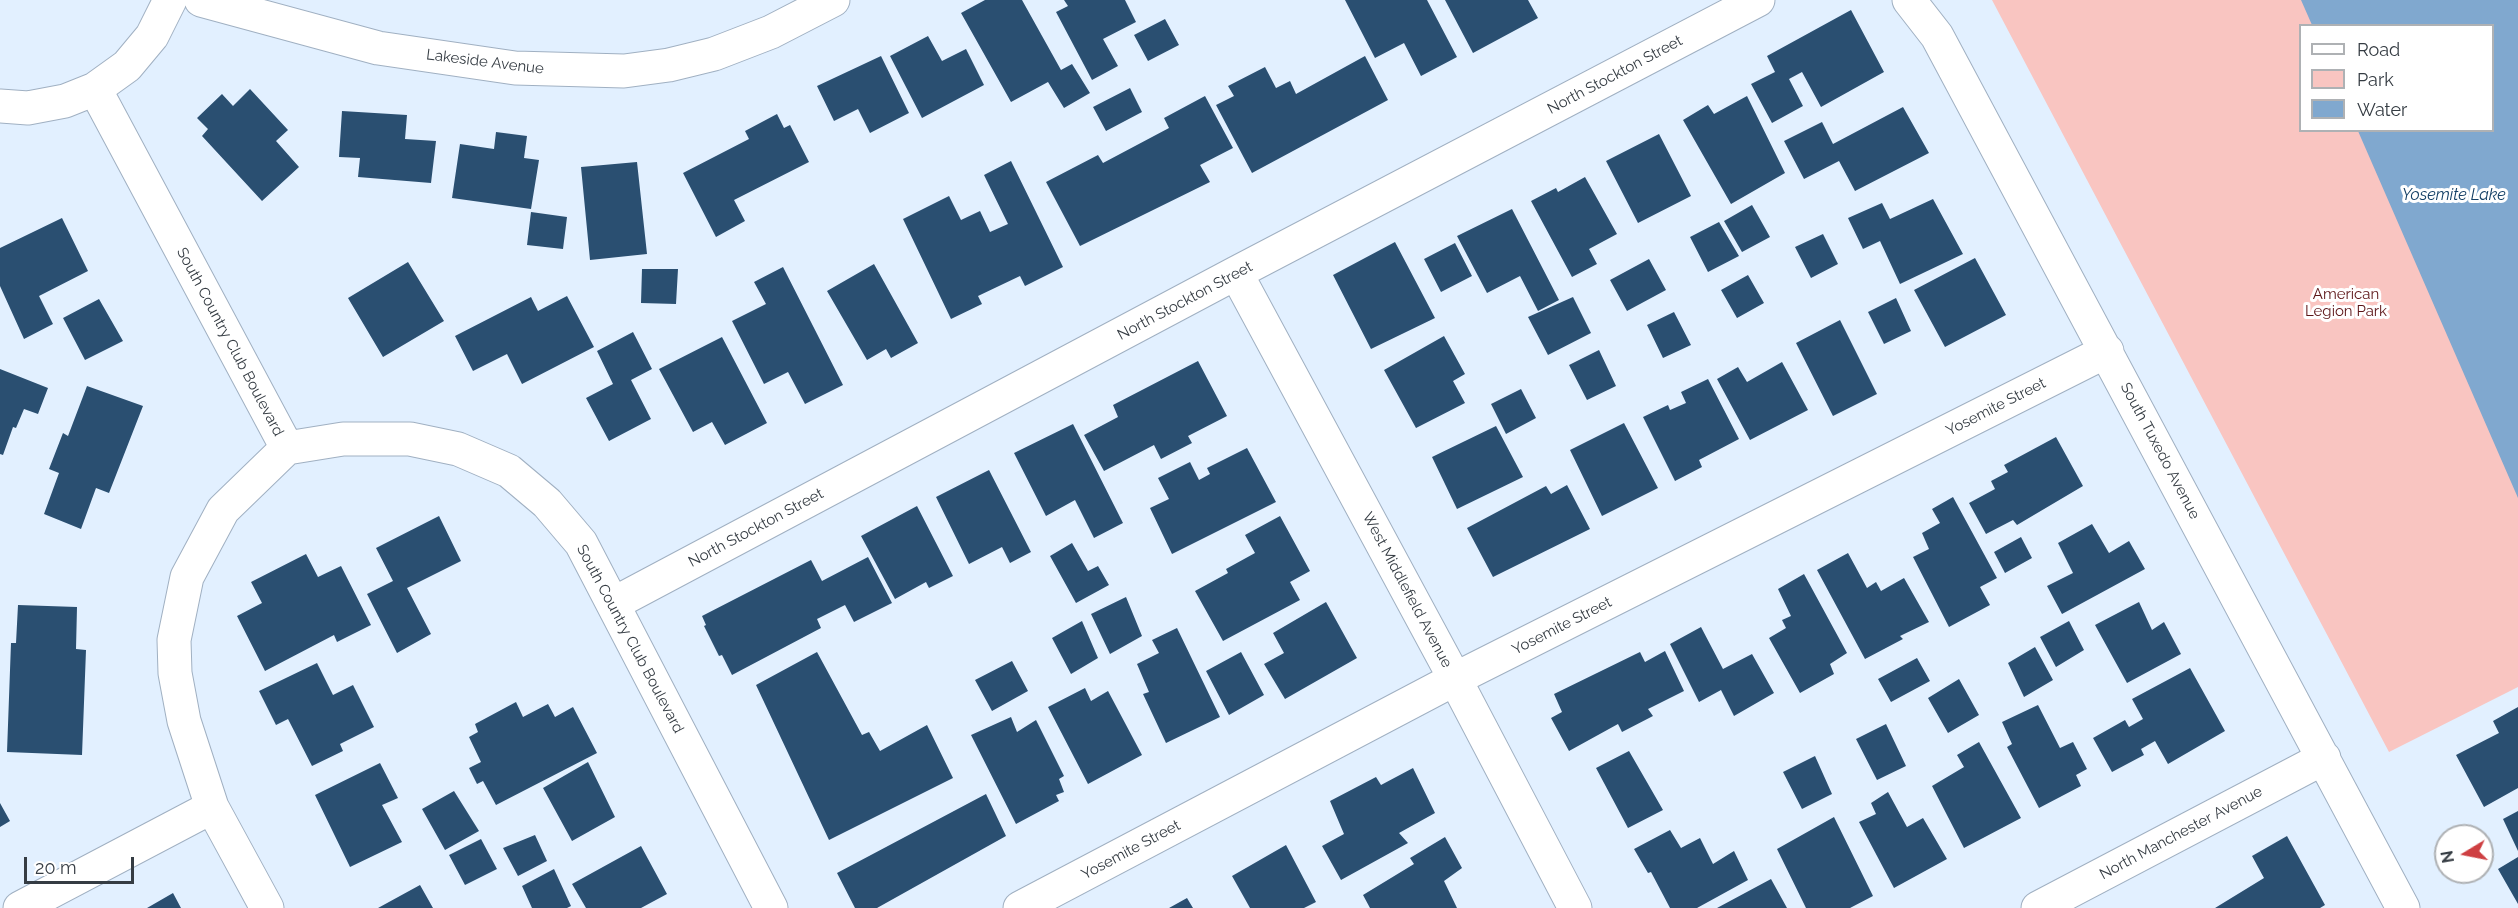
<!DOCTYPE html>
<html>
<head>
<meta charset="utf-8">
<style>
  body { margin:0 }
  #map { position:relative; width:2518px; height:908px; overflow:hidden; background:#e2f0ff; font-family:Raleway,sans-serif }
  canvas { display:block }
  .legend { position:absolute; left:2299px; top:24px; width:195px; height:108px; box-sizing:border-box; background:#fff; border:2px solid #aeb1b4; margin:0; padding:8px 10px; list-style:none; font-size:18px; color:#353c43 }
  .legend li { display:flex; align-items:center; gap:12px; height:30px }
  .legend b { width:30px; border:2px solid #aeb1b4 }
  .north { position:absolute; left:2434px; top:824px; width:60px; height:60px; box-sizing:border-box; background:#fff; border:2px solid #aeb1b4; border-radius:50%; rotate:260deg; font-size:16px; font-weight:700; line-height:24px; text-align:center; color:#353c43 }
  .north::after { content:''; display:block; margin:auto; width:21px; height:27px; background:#ce3f42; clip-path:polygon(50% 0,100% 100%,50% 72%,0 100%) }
  .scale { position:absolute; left:24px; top:857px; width:110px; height:27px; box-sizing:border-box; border:3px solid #353c43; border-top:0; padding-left:8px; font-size:18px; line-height:21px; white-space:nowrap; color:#353c43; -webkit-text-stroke:4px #fff; paint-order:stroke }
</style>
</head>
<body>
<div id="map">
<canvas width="2518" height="908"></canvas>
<ul class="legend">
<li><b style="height:8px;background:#fff"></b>Road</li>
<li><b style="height:16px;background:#f9c5c1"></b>Park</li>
<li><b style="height:16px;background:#80a8cf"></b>Water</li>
</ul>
<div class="north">N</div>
<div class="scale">20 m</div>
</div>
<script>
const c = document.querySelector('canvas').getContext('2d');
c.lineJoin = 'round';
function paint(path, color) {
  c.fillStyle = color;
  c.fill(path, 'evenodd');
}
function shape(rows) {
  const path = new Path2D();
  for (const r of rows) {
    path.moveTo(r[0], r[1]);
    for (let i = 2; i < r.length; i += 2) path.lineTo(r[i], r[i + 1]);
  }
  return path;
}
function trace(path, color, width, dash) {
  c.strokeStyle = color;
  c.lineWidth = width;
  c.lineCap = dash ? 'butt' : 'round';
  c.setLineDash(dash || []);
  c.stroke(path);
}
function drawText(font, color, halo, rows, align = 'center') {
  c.font = font + ' Raleway,sans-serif';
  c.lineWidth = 6;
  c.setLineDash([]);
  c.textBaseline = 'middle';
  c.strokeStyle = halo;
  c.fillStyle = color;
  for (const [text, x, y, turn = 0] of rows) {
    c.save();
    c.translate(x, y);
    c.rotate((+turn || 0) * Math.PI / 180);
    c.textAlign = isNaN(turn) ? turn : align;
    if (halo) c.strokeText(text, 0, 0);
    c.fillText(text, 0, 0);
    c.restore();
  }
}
paint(shape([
  [1992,0,2518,0,2518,687,2389,752],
  [2300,26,2492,26,2492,130,2300,130]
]), '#f9c5c1');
paint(shape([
  [2301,0,2518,0,2518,498,2358,131,2492,130,2492,26,2312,25]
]), '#80a8cf');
paint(shape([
  [985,0,1022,0,1061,70,1072,64,1090,93,1064,108,1048,82,1011,102,961,13],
  [1064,0,1125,0,1136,22,1103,39,1118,66,1092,80,1056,12,1068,6],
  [1345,0,1427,0,1457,57,1421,76,1404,43,1375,58],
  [1445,0,1528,0,1538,18,1473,53],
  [1851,10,1884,72,1821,107,1802,72,1789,79,1803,106,1772,123,1751,84,1775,72,1767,56],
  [1165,19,1179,45,1148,61,1134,35],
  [928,36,942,61,966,49,984,85,922,118,890,56],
  [881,56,909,113,870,133,858,109,834,121,817,86],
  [1365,56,1388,100,1252,173,1216,105,1234,96,1228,86,1265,67,1276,88,1290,81,1296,94],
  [1130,88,1142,112,1106,131,1093,107],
  [250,89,288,130,276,141,299,167,262,201,202,136,208,129,197,118,222,94,233,106],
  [1205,96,1233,148,1200,165,1210,182,1080,246,1046,182,1098,155,1103,163,1169,128,1164,118],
  [1747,96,1785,173,1731,204,1683,120,1708,105,1714,114],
  [1903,107,1929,153,1855,191,1839,161,1804,179,1784,141,1822,122,1833,144],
  [342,111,407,115,405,139,436,141,431,183,358,177,360,158,339,157],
  [777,114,784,128,790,125,809,162,734,200,745,221,716,237,683,173,749,139,745,131],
  [496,132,527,136,524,158,539,160,531,209,452,198,460,144,494,149],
  [1659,134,1691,196,1638,223,1606,161],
  [1011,161,1063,267,1025,286,1020,276,978,296,982,304,951,319,903,219,949,196,961,220,980,211,990,232,1008,224,984,175],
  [637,162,647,254,590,260,581,167],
  [1585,177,1617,234,1589,249,1597,264,1572,277,1531,201,1556,188,1558,192],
  [1933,199,1963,254,1900,284,1880,241,1863,249,1848,218,1882,203,1890,219],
  [1752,205,1770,237,1742,252,1724,221],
  [1512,209,1559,300,1538,311,1520,276,1487,293,1457,236],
  [531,212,567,217,563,249,527,245],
  [62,218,88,271,39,296,53,324,24,339,0,286,0,248],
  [1719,222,1739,256,1708,272,1690,237],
  [1823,234,1838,264,1811,278,1795,247],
  [1395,242,1435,318,1371,349,1333,275],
  [1455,243,1472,276,1441,292,1424,259],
  [1975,258,2006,315,1945,347,1914,290],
  [1649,259,1666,290,1627,311,1610,280],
  [408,262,444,321,383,357,348,298],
  [874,264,918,343,891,358,886,349,867,360,827,291],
  [783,267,843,385,805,404,788,372,764,384,732,321,766,304,754,282],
  [642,269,678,269,676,304,641,303],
  [1748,275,1764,303,1737,318,1721,290],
  [567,296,594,347,522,384,507,354,473,371,455,336,531,297,538,311],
  [1573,297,1591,333,1548,355,1528,317],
  [1896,298,1911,331,1884,344,1868,312],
  [99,299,123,341,85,360,63,318],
  [1674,312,1691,345,1663,358,1647,325],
  [1840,320,1877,394,1833,416,1796,343],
  [633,332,652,369,631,380,651,419,609,441,586,398,613,384,597,351],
  [1444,336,1465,374,1453,381,1465,403,1416,428,1384,370],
  [722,337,767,423,725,445,712,422,693,432,659,369],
  [1599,350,1616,386,1587,400,1569,365],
  [1198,361,1227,416,1188,436,1192,443,1161,459,1154,445,1104,471,1084,435,1118,417,1113,405],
  [1782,362,1808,410,1750,440,1717,379,1738,367,1747,382],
  [0,369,48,388,38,414,24,409,16,428,13,427,3,455,0,454],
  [1708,379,1739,439,1699,460,1702,467,1675,481,1643,417,1668,405,1670,410,1686,403,1681,392],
  [87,386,143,406,109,493,96,488,81,529,44,514,59,473,49,469,63,433,68,436],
  [1521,389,1536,418,1506,434,1491,404],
  [1624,423,1658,488,1602,516,1570,450],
  [1073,424,1123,523,1094,538,1075,500,1046,516,1014,453],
  [1496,426,1523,477,1457,509,1432,457],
  [2056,437,2083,486,2017,525,2013,520,1986,534,1969,503,1995,489,1991,481,2008,472,2004,465],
  [1247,448,1276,502,1172,554,1150,508,1169,499,1158,478,1190,462,1199,480,1210,474,1207,468],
  [989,470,1031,552,1010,563,1002,547,969,564,936,497],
  [1567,485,1590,529,1493,577,1467,528,1546,486,1551,494],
  [1953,497,1997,578,1980,587,1990,605,1949,627,1913,557,1929,549,1922,533,1940,523,1932,509],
  [917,506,953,576,929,588,926,582,895,599,861,536],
  [439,516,461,561,407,588,431,634,397,653,367,594,393,581,376,548],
  [1280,516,1310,571,1290,582,1300,600,1223,641,1195,591,1228,573,1226,569,1255,553,1245,535],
  [2092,524,2109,553,2129,541,2145,569,2062,614,2047,586,2073,573,2058,543],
  [2021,537,2032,558,2005,573,1994,552],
  [1072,543,1088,571,1098,566,1109,585,1076,603,1050,556],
  [1848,553,1867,588,1876,582,1881,591,1904,578,1929,622,1900,636,1903,639,1865,659,1817,570],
  [306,554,318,577,341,566,371,625,337,642,334,635,265,671,237,616,262,603,251,582],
  [868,557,892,603,854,622,845,605,817,619,821,628,732,675,722,655,719,656,704,626,706,625,702,616,811,560,822,581],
  [1804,574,1847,653,1830,664,1834,674,1800,693,1769,638,1786,628,1782,620,1791,616,1778,589],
  [1126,597,1142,636,1110,654,1091,614],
  [1326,602,1357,658,1285,699,1264,664,1284,653,1273,633],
  [2139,602,2152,630,2164,622,2181,654,2127,683,2095,625],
  [18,605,77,607,76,649,86,650,82,755,7,752,11,643,16,643],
  [1082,621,1098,658,1071,674,1052,638],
  [2069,621,2084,650,2056,667,2040,637],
  [1701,627,1723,669,1752,654,1774,693,1734,716,1721,690,1699,702,1670,644],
  [1177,628,1220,717,1166,743,1143,694,1149,692,1137,664,1159,653,1152,640],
  [2035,647,2053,680,2024,697,2008,663],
  [1665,651,1684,691,1648,709,1653,716,1622,732,1618,724,1569,751,1551,718,1562,712,1554,694,1640,652,1645,662],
  [817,652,862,735,869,732,880,751,927,725,953,778,829,840,756,685],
  [1241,652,1264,695,1229,715,1206,671],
  [1917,658,1930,681,1891,702,1878,679],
  [1012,661,1028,691,992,711,975,680],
  [317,663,333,695,353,685,374,727,340,744,343,751,312,766,288,719,276,725,259,691],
  [2190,668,2225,731,2168,764,2155,741,2141,749,2144,755,2112,772,2093,738,2125,720,2129,727,2143,719,2132,699],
  [1959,679,1979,715,1948,733,1928,698],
  [1085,688,1091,701,1108,691,1142,755,1088,784,1048,707],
  [516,702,523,717,548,704,555,717,573,707,597,753,496,805,483,781,477,784,469,768,481,762,469,737,478,732,475,724],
  [2038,705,2060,748,2073,742,2087,769,2076,775,2081,786,2039,808,2007,747,2012,744,2002,722],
  [2518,707,2518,788,2484,807,2456,755,2499,733,2493,721],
  [1011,717,1017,732,1036,720,1064,776,1059,779,1064,792,1056,795,1059,801,1016,824,971,735],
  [1886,724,1906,766,1877,780,1856,739],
  [1979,742,2021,818,1964,848,1932,786,1964,767,1957,755],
  [1629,751,1663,810,1628,828,1596,768],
  [1815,756,1832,794,1802,809,1783,772],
  [588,762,615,817,572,841,543,788],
  [380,763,398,798,382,805,402,842,350,867,315,795],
  [1413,768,1435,813,1399,833,1408,843,1341,880,1322,846,1344,834,1330,801,1376,777,1381,785],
  [454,791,479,831,445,850,422,809],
  [1888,792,1907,827,1923,818,1947,859,1894,888,1859,822,1876,814,1871,803],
  [986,794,1006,836,877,908,855,908,837,873],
  [0,803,10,821,0,827],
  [2518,811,2518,851,2503,819],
  [1834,817,1873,896,1850,908,1806,908,1777,849],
  [1670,830,1681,848,1700,838,1713,864,1734,851,1748,880,1697,908,1670,908,1651,872,1648,873,1634,849],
  [535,835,547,861,518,876,503,848],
  [2287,836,2325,905,2320,908,2215,908,2264,878,2252,856],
  [1445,837,1462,868,1444,881,1457,908,1370,908,1363,895,1414,864,1410,858],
  [481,839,497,869,465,885,449,855],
  [1286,845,1316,902,1304,908,1250,908,1232,876],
  [641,846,667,894,641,908,586,908,572,884],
  [2518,857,2518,904,2498,869],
  [554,869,571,906,567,908,532,908,522,886],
  [1771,879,1787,908,1717,908],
  [420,885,433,908,378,908],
  [173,893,181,908,147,908],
  [1187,898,1193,908,1169,908]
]), '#2a4f71');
const minor = shape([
  [201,0,378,48,515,68,624,71,669,65,714,54,771,32,833,0],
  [1909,0,1937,36,2403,908],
  [95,89,287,448,343,439,410,439,458,449,509,471,547,503,581,543,771,908],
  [0,106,28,108,65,101,95,89,127,66,152,36,170,0],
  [1236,273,1455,679,1575,908],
  [613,604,1236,273,1758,0],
  [20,908,212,807],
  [267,908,212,807,184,721,175,673,174,640,187,577,223,510,287,448],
  [1020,908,1455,679,2107,351],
  [2038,908,2324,758]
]);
trace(minor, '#a0b0c2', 35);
trace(minor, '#fff', 33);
drawText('15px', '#353c43', '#fff', [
  ["Lakeside Avenue",485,62,7],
  ["North Stockton Street",1615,75,-28],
  ["North Stockton Street",1185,301,-28],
  ["South Country Club Boulevard",230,342,62],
  ["Yosemite Street",1996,407,-27],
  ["South Tuxedo Avenue",2160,451,62],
  ["North Stockton Street",756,528,-28],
  ["West Middlefield Avenue",1407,590,62],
  ["Yosemite Street",1562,626,-27],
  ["South Country Club Boulevard",630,639,62],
  ["North Manchester Avenue",2181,833,-28],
  ["Yosemite Street",1131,850,-28]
]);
drawText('15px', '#5c1517', '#fff', [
  ["American",2346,294],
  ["Legion Park",2346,311]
]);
drawText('italic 16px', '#133f65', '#fff', [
  ["Yosemite Lake",2454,195]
]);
</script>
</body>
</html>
